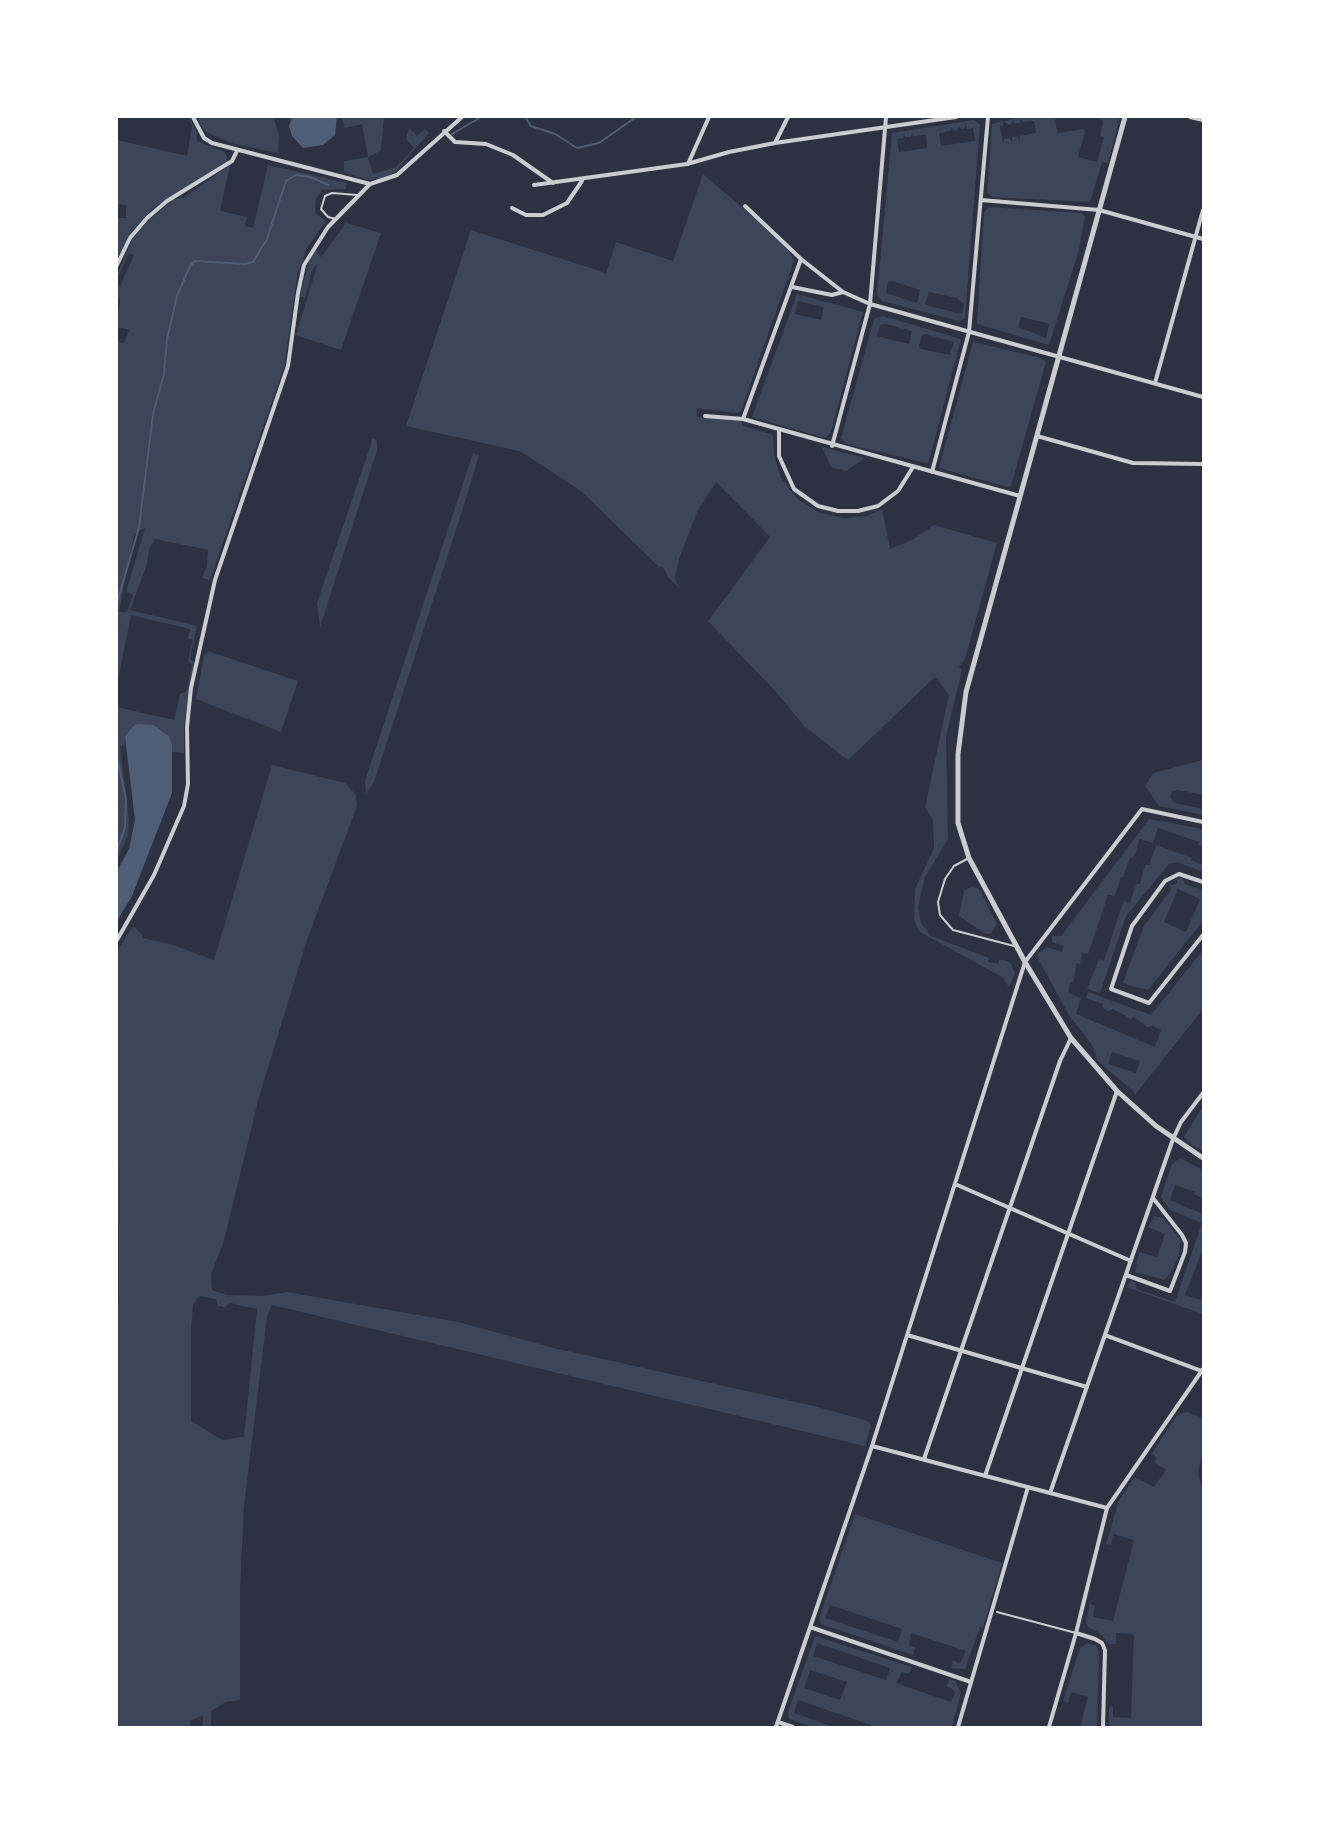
<!DOCTYPE html>
<html>
<head>
<meta charset="utf-8">
<style>
  body { margin:0 }
  #map { position:relative; width:1320px; height:1844px; overflow:hidden; background:#2d3142; font-family:"Source Sans 3",sans-serif }
  canvas { display:block }
  .frame { position:absolute; inset:0; border:118px solid #fff; pointer-events:none }
</style>
</head>
<body>
<div id="map">
<canvas width="1320" height="1844"></canvas>
<div class="frame"></div>
</div>
<script>
const c = document.querySelector('canvas').getContext('2d');
c.lineJoin = 'round';
function paint(path, color) {
  c.fillStyle = color;
  c.fill(path, 'evenodd');
}
function shape(rows) {
  const path = new Path2D();
  for (const r of rows) {
    path.moveTo(r[0], r[1]);
    for (let i = 2; i < r.length; i += 2) path.lineTo(r[i], r[i + 1]);
  }
  return path;
}
function trace(path, color, width, dash) {
  c.strokeStyle = color;
  c.lineWidth = width;
  c.lineCap = dash ? 'butt' : 'round';
  c.setLineDash(dash || []);
  c.stroke(path);
}
paint(shape([
  [189,117,196,130,197,141,225,152,228,161,152,209,131,232,117,259,118,218,126,218,126,205,117,204,117,140,187,156,192,126],
  [198,117,273,117,279,134,278,153,234,144,208,133,202,128],
  [341,117,384,117,381,150,368,158,373,174,396,167,414,148,406,139,409,128,417,136,425,129,429,133,395,172,386,177,368,180,344,172,344,161,368,157,362,124,345,128],
  [1021,117,1055,117,1057,133,1083,129,1085,132,1078,157,1097,162,1104,137,1100,136,1103,122,1099,117,1120,117,1108,163,1102,162,1090,202,993,197,987,193,992,124],
  [1021,118,1022,122,1034,121,1036,133,1020,136,1019,142,1018,136,1012,137,1012,143,1010,138,1004,139,1003,144,1000,126,1003,125,1003,121,1008,125,1011,124,1013,119,1014,123,1020,123],
  [974,120,980,125,965,318,959,321,882,301,877,295,892,133],
  [965,124,967,129,973,128,975,141,941,146,939,133,950,131,951,127,955,131,958,130,959,126,961,129,965,128],
  [912,133,913,136,926,135,927,148,899,152,897,139,903,138,904,134,905,137,911,137],
  [892,281,920,290,917,303,886,293,888,282],
  [929,292,957,298,964,304,962,314,929,306,925,304],
  [230,165,220,211,247,217,245,226,253,228,268,165,347,183,346,189,322,190,316,199,315,213,326,221,307,248,298,272,284,367,210,580,202,578,207,566,208,550,155,539,149,549,147,564,130,610,197,626,190,659,194,662,184,726,184,753,172,752,169,736,154,725,125,737,125,745,120,746,129,820,128,835,117,860,117,707,174,720,180,694,187,691,192,666,188,660,193,640,188,639,190,629,131,615,117,684,117,342,124,343,129,330,117,327,120,298,117,297,117,285,120,286,134,255,129,253,117,279,117,275,133,238,150,219,174,199,183,198],
  [145,528,126,592,133,595,127,612,119,612,134,534],
  [703,174,785,244,794,261,741,411,737,413,697,408,697,417,741,420,743,426,773,435,774,455,781,478,799,500,820,513,844,518,867,516,882,509,890,549,912,540,934,525,997,543,965,659,959,667,962,670,946,736,948,839,925,877,918,907,921,923,931,936,989,958,988,962,998,964,999,960,1005,960,1011,963,1015,973,1009,987,1002,977,920,932,914,920,915,889,934,848,933,820,925,807,949,695,935,677,848,760,804,726,776,692,708,621,770,537,716,482,697,512,679,559,675,577,678,587,669,578,663,567,658,566,581,491,528,456,519,451,406,426,471,230,606,273,616,242,673,261],
  [988,207,1082,213,1085,216,1079,250,1049,345,977,324,984,213],
  [1021,317,1047,323,1049,325,1046,338,1018,327],
  [346,223,381,233,341,350,296,335,318,263,312,270,305,298,300,296,310,259,316,249,321,257],
  [797,294,863,312,831,432,825,438,752,417],
  [798,301,824,307,821,320,795,314],
  [883,316,961,339,929,461,926,463,846,444,841,438,874,319],
  [885,324,912,331,909,344,877,336,880,325],
  [926,334,954,342,950,355,921,349,919,346,922,335],
  [973,342,1041,358,1046,362,1011,486,1007,487,939,468],
  [373,438,377,441,377,450,320,627,317,603],
  [822,447,865,458,846,471,831,467],
  [473,453,479,455,465,502,374,782,366,794,365,781],
  [208,651,298,681,281,732,196,699,204,655],
  [1203,760,1203,795,1178,790,1172,791,1170,797,1175,803,1203,809,1203,815,1159,806,1145,786,1153,773],
  [272,765,345,783,356,795,357,806,307,940,259,1097,223,1244,211,1274,212,1290,227,1295,262,1296,287,1292,458,1322,554,1348,814,1406,868,1421,871,1426,865,1446,272,1305,267,1317,244,1506,240,1588,240,1700,226,1702,211,1711,211,1726,203,1727,203,1715,190,1721,190,1727,117,1727,117,1307,119,1305,117,956,120,946,133,926,142,934,142,938,170,944,214,960],
  [199,1296,216,1299,218,1306,225,1307,230,1303,257,1309,244,1437,222,1440,191,1421,191,1329,193,1305],
  [1149,819,1203,829,1203,846,1198,845,1199,842,1158,828,1153,843,1139,839,1136,852,1133,858,1130,858,1123,877,1121,877,1117,890,1114,896,1108,895,1088,954,1082,953,1080,964,1076,963,1074,981,1070,983,1068,993,1081,998,1076,1014,1155,1047,1161,1030,1152,1026,1147,1027,1134,1017,1131,1019,1113,1009,1108,1011,1102,1007,1103,1004,1086,998,1088,992,1151,1015,1203,950,1203,1009,1135,1095,1134,1092,1098,1061,1092,1045,1069,1015,1036,955,1047,947,1062,952,1064,946,1052,942,1052,936,1061,936],
  [1112,1052,1140,1061,1136,1073,1108,1064],
  [1156,845,1192,858,1191,860,1203,865,1203,872,1177,862,1169,864,1126,916,1100,993,1087,989,1099,959,1104,961,1121,908,1124,901,1130,903,1134,890,1137,884,1140,884,1143,871,1146,865,1149,865],
  [1182,878,1185,884,1203,890,1203,921,1148,990,1128,985,1123,982,1144,926,1171,890,1169,883,1173,885,1178,882,1176,879],
  [1178,889,1200,899,1186,932,1164,922],
  [972,886,980,890,997,924,991,934,986,934,959,916,964,891],
  [1203,1106,1203,1151,1192,1145,1184,1137],
  [1180,1158,1203,1170,1203,1199,1194,1194,1195,1192,1175,1185,1170,1200,1203,1214,1203,1249,1185,1295,1201,1300,1203,1294,1203,1314,1126,1287,1131,1281,1135,1283,1136,1289,1175,1302,1202,1223,1170,1210,1161,1197,1172,1164],
  [1154,1216,1163,1218,1181,1240,1179,1256,1170,1274,1164,1280,1135,1272,1139,1252,1157,1257,1165,1234,1148,1227],
  [1187,1412,1203,1418,1203,1448,1198,1474,1203,1492,1203,1727,1109,1727,1109,1706,1113,1707,1113,1717,1131,1718,1134,1634,1116,1633,1116,1644,1109,1644,1100,1633,1088,1627,1086,1621,1090,1604,1095,1606,1093,1617,1113,1621,1134,1540,1113,1534,1111,1545,1106,1544,1119,1500,1135,1477,1154,1487,1166,1470,1154,1462,1157,1458,1152,1453,1177,1415],
  [855,1514,1002,1563,983,1628,980,1627,965,1669,951,1668,953,1661,960,1663,966,1651,911,1633,909,1645,915,1648,913,1655,821,1624,819,1619],
  [830,1605,902,1629,898,1642,825,1618],
  [815,1636,912,1667,909,1674,902,1672,896,1683,951,1702,955,1693,953,1689,947,1687,949,1679,955,1681,961,1693,952,1727,871,1727,871,1725,798,1700,794,1713,834,1727,812,1727,789,1719,788,1712],
  [817,1643,890,1668,886,1680,813,1656],
  [810,1670,847,1682,840,1700,804,1688],
  [1088,1643,1097,1646,1099,1652,1097,1727,1080,1727,1088,1697,1071,1692,1068,1703,1063,1701,1080,1648]
]), '#3c4559');
paint(shape([
  [292,117,337,117,335,135,323,145,303,148,292,136,289,126],
  [138,724,154,725,169,736,172,744,172,793,132,896,117,921,117,871,129,849,135,820,125,737,132,727]
]), '#4f5d75');
trace(shape([
  [525,117,531,126,555,134,577,148,599,143,636,117],
  [452,134,481,117],
  [117,603,139,527,153,414,164,374,167,339,177,296,190,266,195,261,245,264,253,262,267,239,286,181,296,175,310,177,328,185],
  [117,757,126,799,125,827,117,850]
]), '#4f5d75', 2);
trace(shape([
  [117,1298,117,1305]
]), '#fff', 1.5);
trace(shape([
  [336,219,328,217,321,209,325,196,332,193,357,195],
  [969,858,954,866,945,879,938,902,940,915,953,930,1014,946],
  [997,1612,1076,1633]
]), '#caccd0', 2);
trace(shape([
  [193,117,204,138,212,143,370,184,397,175,462,117],
  [1190,117,1203,120],
  [444,131,455,142,486,144,513,155,553,183],
  [775,143,788,117],
  [688,164,709,117],
  [534,185,687,164,729,152,775,143,956,117],
  [981,200,1099,210,1203,239],
  [745,206,801,259,843,292,870,304,1203,397],
  [512,208,526,215,543,215,567,203,582,181],
  [117,265,130,238,147,218,167,201,232,161,237,151],
  [792,287,832,295,843,292],
  [1155,383,1203,210],
  [705,416,743,419,1020,496],
  [743,419,801,259],
  [779,431,779,456,794,489,818,506,838,511,858,511,878,506,898,491,913,467],
  [1037,436,1133,463,1203,464],
  [832,446,870,304,886,117],
  [932,472,969,332,988,117],
  [1203,882,1179,874,1165,881,1132,926,1111,989,1149,1003,1203,935],
  [117,940,154,875,184,806,188,784,187,727,191,688,215,580,288,366,298,293,304,265,328,227,370,184],
  [955,1184,1131,1261],
  [1126,1275,1170,1291,1185,1252,1186,1243,1182,1235,1153,1198],
  [907,1335,1087,1387],
  [1105,1335,1202,1371],
  [872,1446,1107,1508],
  [924,1459,1060,1061,1071,1038],
  [985,1476,1117,1091],
  [1050,1493,1173,1139,1181,1122,1203,1093],
  [810,1627,971,1682],
  [1076,1633,1095,1639,1102,1643,1105,1650,1103,1727],
  [778,1722,793,1727],
  [776,1727,872,1446,1025,962,1142,809,1203,822],
  [958,1727,1028,1487],
  [1049,1727,1076,1633,1107,1508,1203,1369]
]), '#caccd0', 4);
trace(shape([
  [1125,117,966,692,958,754,958,823,969,858,1025,962,1071,1038,1117,1091,1156,1126,1203,1158]
]), '#caccd0', 5);
</script>
</body>
</html>
